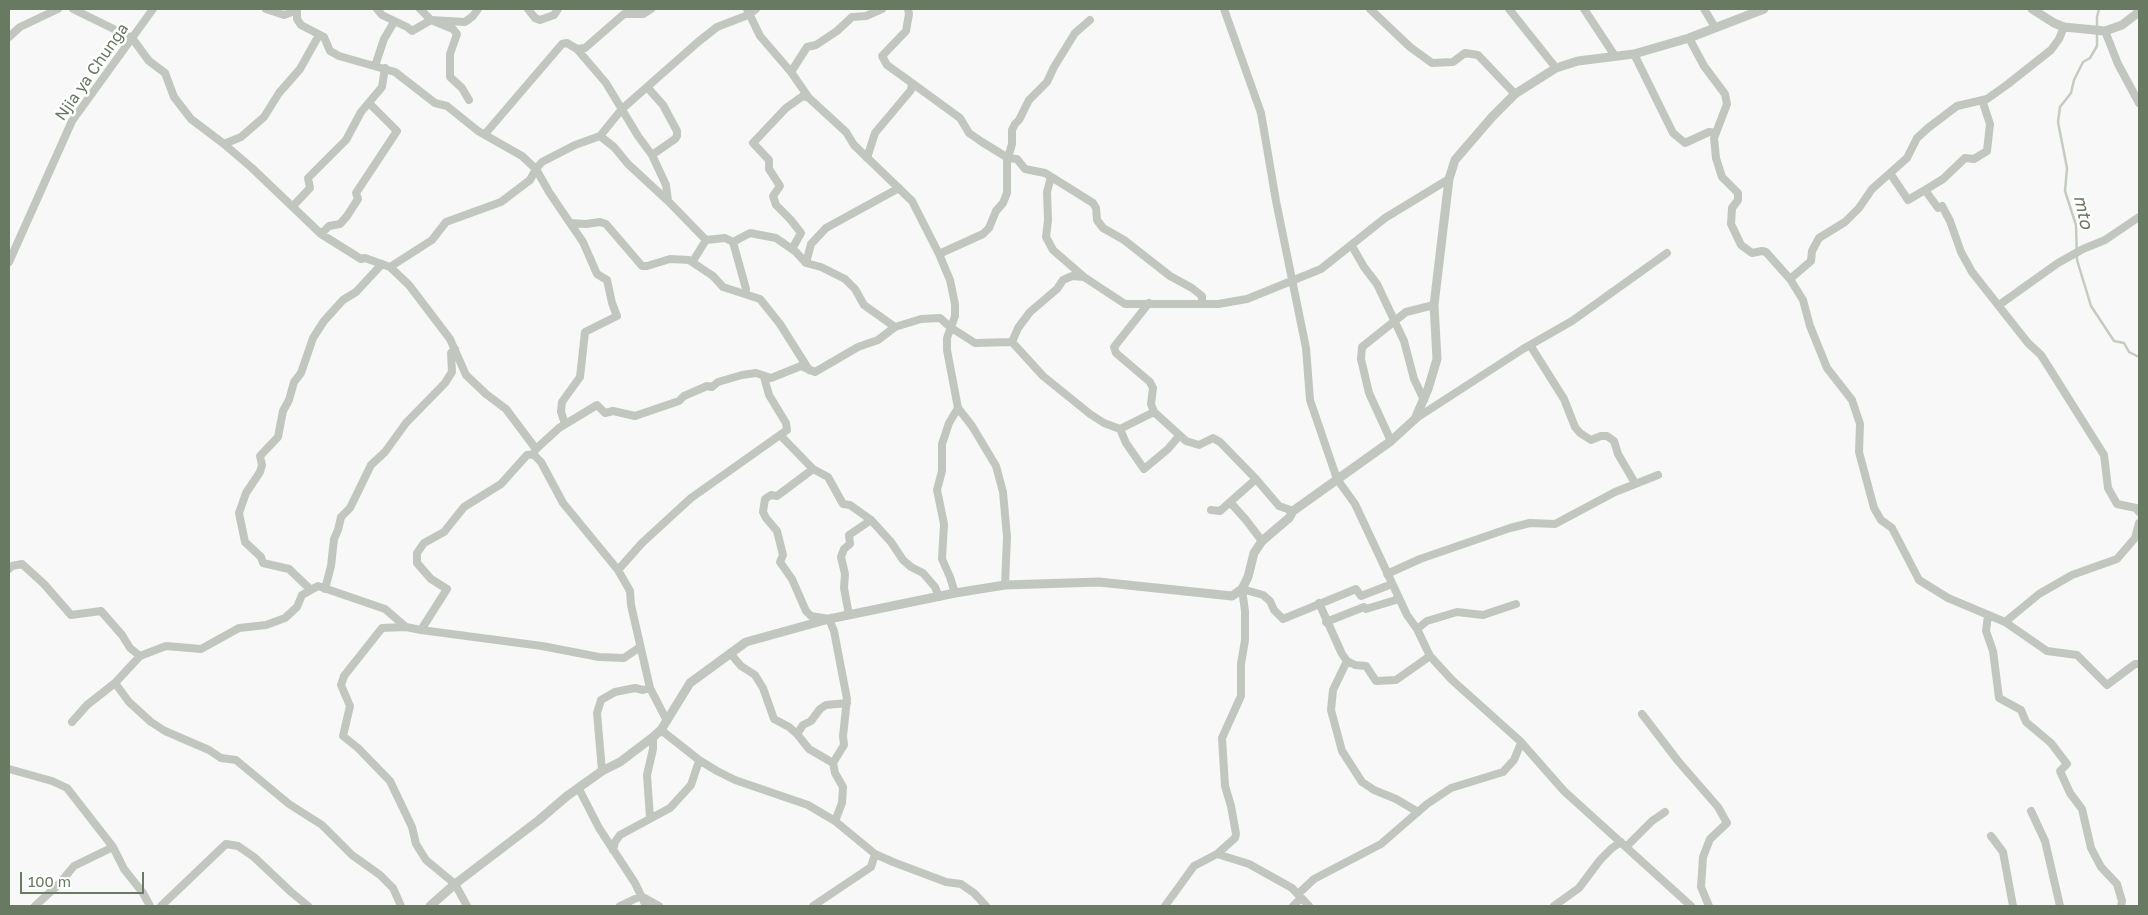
<!DOCTYPE html>
<html>
<head>
<meta charset="utf-8">
<style>
  body { margin:0 }
  #map { position:relative; width:2148px; height:915px; overflow:hidden; background:#f9f8f9; font-family:"Golos Text",sans-serif }
  canvas { display:block }
  .frame { position:absolute; inset:0; border:10px solid #697a63; pointer-events:none }
  .scale { position:absolute; left:20px; top:872px; width:124px; height:22px; box-sizing:border-box; border:2px solid #697a63; border-top:0; padding-left:6px; font-size:15px; line-height:18px; white-space:nowrap; color:#697a63; -webkit-text-stroke:4px #fff; paint-order:stroke }
</style>
</head>
<body>
<div id="map">
<canvas width="2148" height="915"></canvas>
<div class="frame"></div>
<div class="scale">100 m</div>
</div>
<script>
const c = document.querySelector('canvas').getContext('2d');
c.lineJoin = 'round';
function shape(rows) {
  const path = new Path2D();
  for (const r of rows) {
    path.moveTo(r[0], r[1]);
    for (let i = 2; i < r.length; i += 2) path.lineTo(r[i], r[i + 1]);
  }
  return path;
}
function trace(path, color, width, dash) {
  c.strokeStyle = color;
  c.lineWidth = width;
  c.lineCap = dash ? 'butt' : 'round';
  c.setLineDash(dash || []);
  c.stroke(path);
}
function drawText(font, color, halo, rows, align = 'center') {
  c.font = font + ' "Golos Text",sans-serif';
  c.lineWidth = 5;
  c.setLineDash([]);
  c.textBaseline = 'middle';
  c.strokeStyle = halo;
  c.fillStyle = color;
  for (const [text, x, y, turn = 0] of rows) {
    c.save();
    c.translate(x, y);
    c.rotate((+turn || 0) * Math.PI / 180);
    c.textAlign = isNaN(turn) ? turn : align;
    if (halo) c.strokeText(text, 0, 0);
    c.fillText(text, 0, 0);
    c.restore();
  }
}
trace(shape([
  [2099,9,2097,17,2097,46,2090,58,2083,62,2074,80,2071,93,2060,107,2058,122,2067,168,2065,191,2076,225,2077,260,2091,306,2114,341,2124,343,2129,352,2139,357]
]), '#c4ccbf', 2.5);
trace(shape([
  [73,9,132,38,149,61,165,73,174,97,191,119,224,144,252,168,321,234,361,259,365,258,390,267,409,285,450,339,466,375,486,394,506,409,536,449,533,454,541,462,563,503,618,570,630,591,631,605,650,688,667,721],
  [266,9,284,15,297,10],
  [297,9,297,19,301,25,324,37,330,51,339,56,395,72,435,103,447,106,478,131,522,156,536,169,542,162,575,145,600,136,622,109,698,42,717,27,748,15,756,9],
  [377,9,382,15,407,27,412,31,431,20,465,22,473,16,478,9],
  [420,9,431,20,453,29,457,34,450,54,450,77,462,88,469,100],
  [528,9,535,18,540,20,554,15,558,9],
  [747,9,760,36,791,72,809,98,846,132,854,145,912,201,939,254,950,280,955,304,955,316,947,338,947,350,958,408,949,423,942,444,942,471,937,490,944,524,942,559,950,577,955,593],
  [1224,9,1261,113,1276,201,1306,348,1310,400,1337,479,1355,504,1407,615,1417,629,1430,656,1452,680,1520,741,1564,791,1691,906],
  [1370,9,1410,47,1432,63,1453,62,1465,53,1478,55,1515,94],
  [1509,9,1556,68],
  [1584,9,1615,56],
  [1704,9,1715,27],
  [2105,31,2118,64,2139,103],
  [9,37,20,27,58,9],
  [1689,38,1704,66,1725,94,1727,104,1714,138,1716,158,1722,177,1738,193,1738,200,1732,208,1731,224,1741,245,1752,253,1762,251,1766,252,1790,279,1803,300,1810,326,1827,368,1852,400,1860,424,1859,452,1874,508,1881,520,1892,528,1919,580,1948,598,2005,622,2047,651,2077,655,2107,685,2135,664,2139,664],
  [577,49,606,83,638,136,652,155],
  [1634,54,1673,133,1685,143,1709,132,1716,133],
  [375,66,384,39,394,22],
  [791,72,807,47,816,45,837,31,852,17,866,16,882,9],
  [912,83,960,118,969,133,982,142,1008,158,1017,159,1025,169,1045,173,1093,203,1096,208,1097,220,1103,228,1124,240,1170,276,1192,288,1202,296,1202,304],
  [647,87,663,105,677,131,677,136,675,139,652,155,666,185,668,201,706,240],
  [485,134,562,44,567,43,577,49,585,48,624,14,643,14,651,9],
  [600,136,614,147,628,164,668,201],
  [224,144,241,137,264,117,279,93,300,69,319,35],
  [867,158,875,133,911,90,912,83,887,65,882,56,906,31,909,14,908,9],
  [536,169,549,192,570,223,586,224,600,222,606,224,642,266,647,266,670,259,689,260,713,276,723,287,760,299,780,324,809,370],
  [1890,173,1908,200,1925,190,1938,208,1942,206,1950,221,1961,252,1972,272,2028,343,2041,355,2104,455,2108,488,2117,504,2136,508,2139,512],
  [1051,177,1047,192,1048,220,1046,237,1053,250,1084,277,1125,304,1218,304,1247,299,1321,269,1385,218,1449,179],
  [1925,190,1943,179,1965,158,1974,159,1987,151,1990,124,1982,100],
  [293,206,310,188,308,178,346,140,361,112,382,87,385,68],
  [321,234,329,226,340,224,347,216,358,199,356,193,397,131,369,103],
  [733,242,746,289,745,294],
  [1352,246,1364,267,1377,284,1404,341,1414,379,1424,400],
  [792,249,801,233,790,219,776,205,773,196,780,186,769,169,769,160,753,143,786,108,803,96,809,98],
  [939,254,983,234,989,228,996,211,1003,203,1007,193,1007,161,1012,144,1012,130,1015,124,1019,120,1029,100,1047,82,1054,67,1075,33,1090,20],
  [693,261,706,240,725,238,733,242,750,233,776,238,796,252,806,263,821,267,845,279,855,289,864,305,895,327],
  [9,262,72,121,153,9],
  [806,263,811,244,826,228,899,188],
  [390,267,432,240,446,222,501,202,530,180,536,169],
  [1790,279,1811,261,1812,251,1819,238,1845,222,1859,208,1872,189,1907,158,1917,138,1928,128,1957,106,1987,99,2008,84,2051,50,2059,39,2064,27],
  [1149,303,1114,347,1116,353,1150,382,1153,388,1151,404,1154,412],
  [1999,305,2058,263,2083,249,2105,240,2139,217],
  [1012,342,1043,376,1090,414,1104,423,1120,429,1154,412,1186,441,1199,445,1213,438,1220,442,1256,479,1279,506,1293,511],
  [1530,345,1564,399,1575,427,1580,433,1591,440,1601,436,1607,436,1614,441,1618,454,1635,483],
  [764,377,769,395,786,423,787,430,780,435],
  [958,408,972,426,996,466,1003,492,1007,537,1005,585],
  [1415,419,1523,349,1572,321,1667,253],
  [565,424,561,412,562,402,580,377,585,332,617,316,612,303,607,280,597,274,583,242,570,223],
  [1120,429,1126,443,1144,469,1168,449,1179,436],
  [1391,441,1369,393,1361,359,1362,347,1406,312,1434,305],
  [536,449,559,428,597,405,605,413,613,411,635,416,679,401,684,396,707,386,712,387,718,382,742,375,756,373,771,378,801,366,815,372,858,347,878,340,895,327,921,319,940,318,950,327,975,343,1012,342,1018,328,1030,312,1057,289,1063,280,1072,276,1084,277],
  [813,469,777,496,771,495,765,499,763,512,766,518,777,531,783,555,780,562,792,579,806,611,811,616,829,619,834,631,847,699,843,736,844,745,833,763,835,773,843,787,842,803,835,821],
  [1230,502,1246,520,1262,541],
  [1211,510,1220,511,1256,479],
  [9,569,12,566,22,564,44,584,71,615,101,611,122,635,130,648,140,656,166,646,201,649,239,628,266,625,285,618,297,607,302,595,318,586,385,609,406,627,421,630,542,646,599,657,624,658,640,647],
  [618,570,642,543,691,498,780,435,813,469,828,477,843,504,850,505,871,520],
  [1387,574,1420,559,1510,528,1530,523,1555,524,1615,492,1658,475],
  [310,589,289,569,263,563,261,557,245,542,239,513,246,493,260,472,262,465,260,456,278,437,283,411,289,400,294,382,301,373,313,338,324,321,343,300,356,292,382,264],
  [325,589,331,566,334,539,338,530,341,517,350,508,371,465,385,452,406,423,445,383,452,372,451,353,455,349],
  [1319,603,1342,654,1347,661,1355,665,1366,666,1376,681,1396,680,1430,656],
  [849,615,844,588,845,574,841,557,844,549,850,544,849,535,871,520,891,542,903,560,911,567,923,573,935,587,939,597],
  [1988,615,1986,631,1993,651,1999,698,2021,710,2026,722,2051,743,2067,764,2060,771,2070,793,2082,809,2091,848,2101,867,2117,884,2122,901,2121,906],
  [1326,622,1364,607,1366,609,1399,599],
  [2005,622,2039,594,2072,575,2117,559,2135,538,2139,523],
  [406,627,382,628,344,676,341,685,350,706,343,736,358,748,390,781,412,827,416,844,426,860,455,884,467,906],
  [1417,629,1427,621,1457,612,1483,615,1516,604],
  [421,630,447,589,431,579,417,563,417,553,424,543,444,532,464,507,501,484,527,455,533,454],
  [730,653,741,666,755,675,763,688,774,719,789,727,797,734],
  [1347,661,1333,690,1331,710,1342,751,1362,782,1374,790,1396,799,1418,812],
  [115,683,129,702,151,722,165,731,209,750,221,758,236,760,289,804,322,825,352,855,380,875,393,888,401,906],
  [1642,714,1678,761,1718,807,1727,823,1710,839,1703,857,1701,887,1709,906],
  [72,722,87,705,115,683,140,656],
  [661,730,699,760,717,771,735,780,808,805,835,821,875,854,893,862,946,882,961,884,974,893,986,906],
  [833,763,809,749,797,734,803,725,811,721,820,709,826,705,847,703],
  [9,769,52,781,67,788,113,847,124,869,143,893,150,906],
  [602,771,597,713,601,700,615,692,635,688,643,690,650,688],
  [579,789,599,828,635,883,646,906],
  [2031,811,2045,841,2060,906],
  [650,818,647,775,653,749,653,737],
  [1991,836,2003,852,2013,906],
  [1626,847,1652,821,1665,812],
  [613,850,615,842,620,835,670,808,691,785,699,761],
  [1217,854,1249,864,1292,888,1309,906],
  [1298,894,1314,879,1381,844,1427,804,1451,788,1503,772,1514,760,1521,743],
  [35,906,59,884,74,866,113,847],
  [161,906,226,844,238,846,254,857,291,892,308,906],
  [620,906,641,896,659,906],
  [813,906,871,867,875,854],
  [1165,906,1194,866,1217,854,1235,838,1236,834,1231,806,1225,786,1222,738,1241,696,1241,664,1245,640,1245,611,1242,589,1263,595,1270,601,1274,610,1283,619,1356,589,1361,596,1392,584],
  [1293,906,1301,898],
  [1554,906,1579,888,1600,860,1612,848,1621,842]
]), '#c1c7bf', 8);
trace(shape([
  [2032,9,2054,23,2064,27,2105,31,2122,25,2139,12],
  [430,906,455,884,539,820,567,796,602,771,620,762,653,737,661,730,690,683,746,642,829,619,955,593,1005,585,1099,582,1232,596,1242,589,1248,577,1254,553,1262,541,1289,518,1293,511,1391,441,1415,419,1428,389,1437,359,1434,305,1449,179,1455,160,1492,117,1515,94,1556,68,1578,61,1634,54,1689,38,1764,9]
]), '#c1c7bf', 9);
drawText('16px', '#697a63', '#fff', [
  ["Njia ya Chunga",92,72,-55]
]);
drawText('italic 18px', '#6c7962', '#fff', [
  ["mto",2083,212,77]
]);
</script>
</body>
</html>
